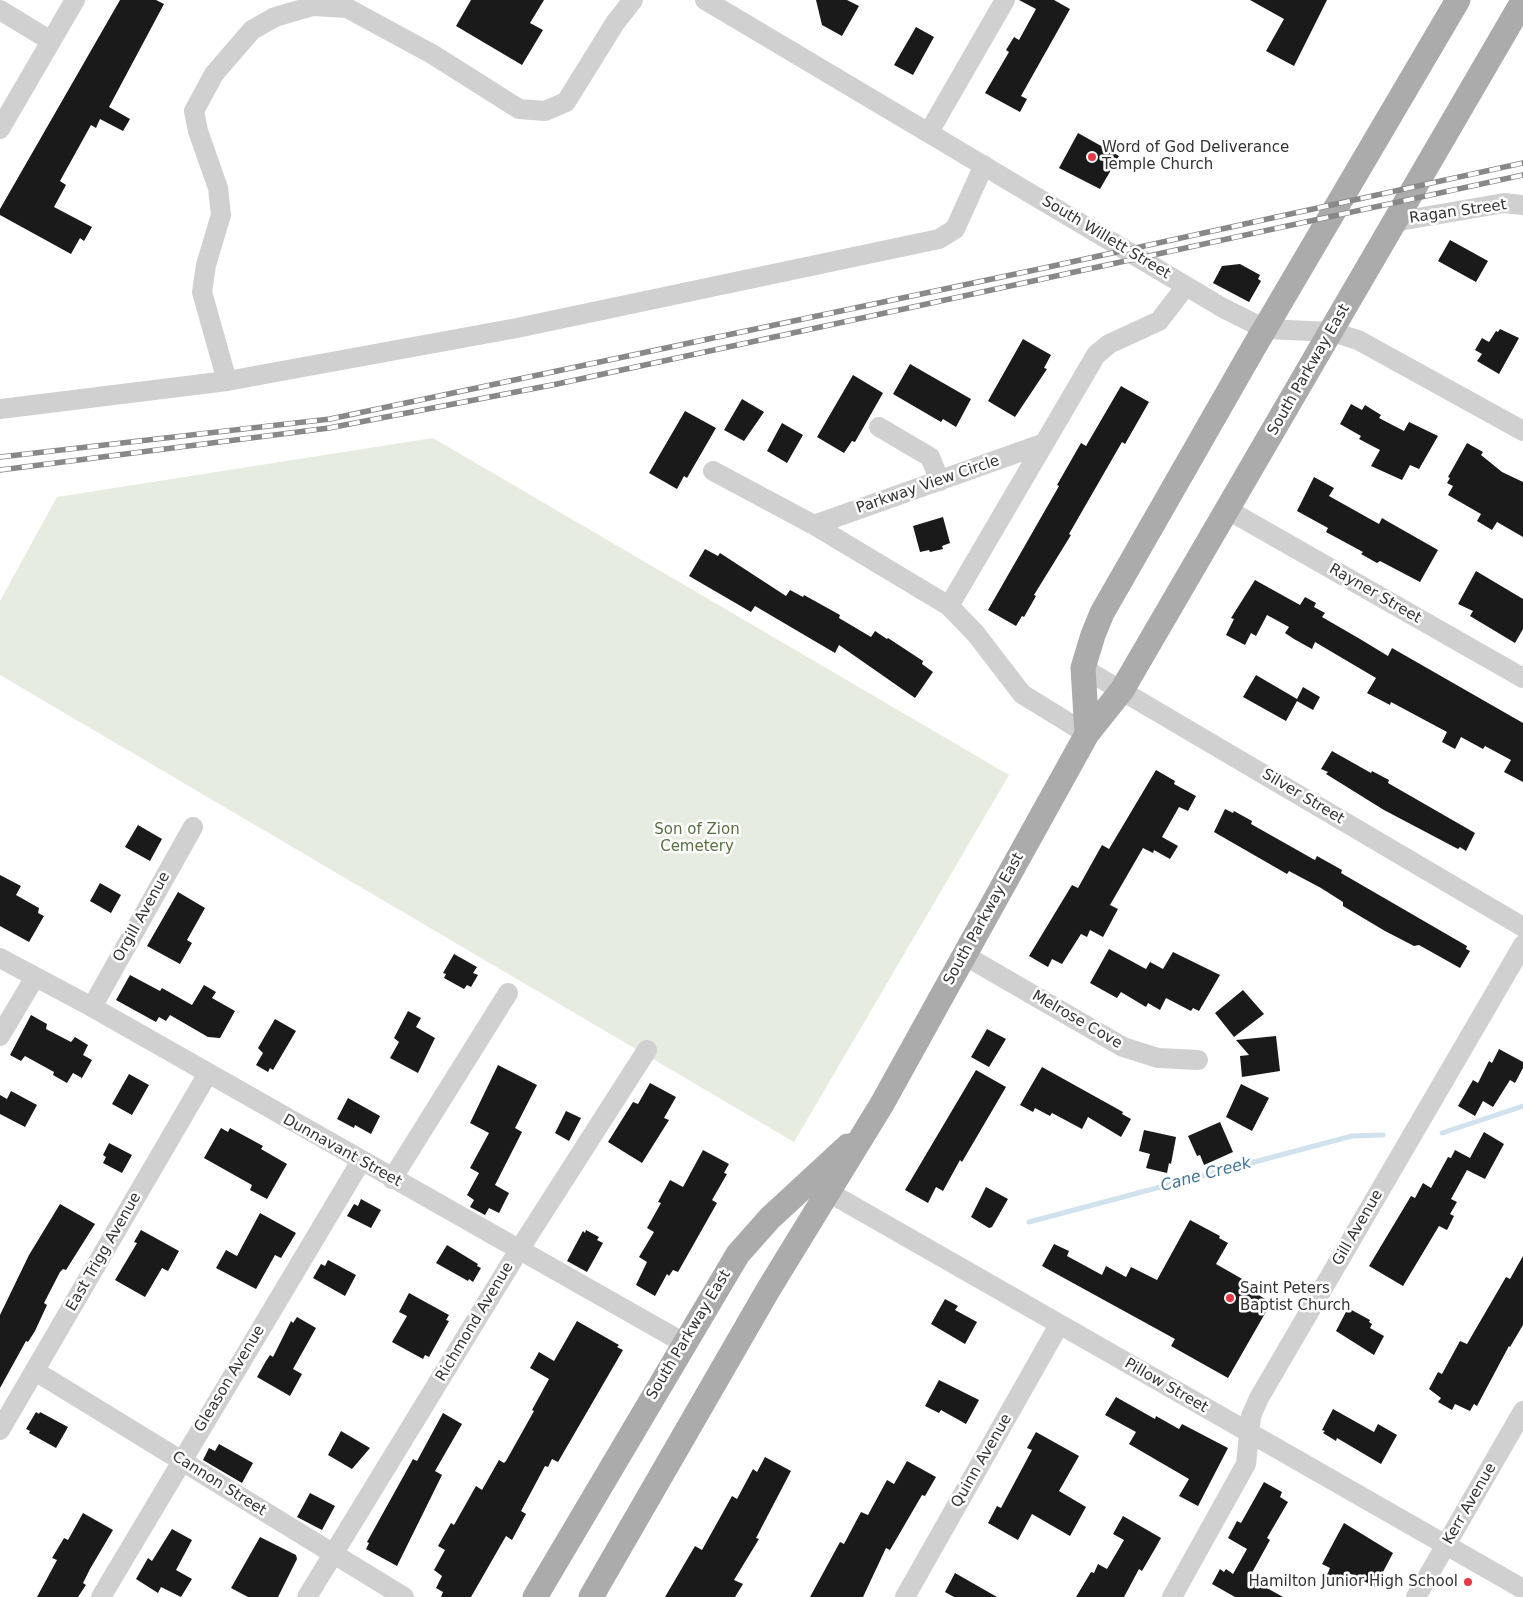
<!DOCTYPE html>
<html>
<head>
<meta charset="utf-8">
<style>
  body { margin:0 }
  canvas { display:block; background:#fff }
</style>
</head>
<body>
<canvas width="1523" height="1597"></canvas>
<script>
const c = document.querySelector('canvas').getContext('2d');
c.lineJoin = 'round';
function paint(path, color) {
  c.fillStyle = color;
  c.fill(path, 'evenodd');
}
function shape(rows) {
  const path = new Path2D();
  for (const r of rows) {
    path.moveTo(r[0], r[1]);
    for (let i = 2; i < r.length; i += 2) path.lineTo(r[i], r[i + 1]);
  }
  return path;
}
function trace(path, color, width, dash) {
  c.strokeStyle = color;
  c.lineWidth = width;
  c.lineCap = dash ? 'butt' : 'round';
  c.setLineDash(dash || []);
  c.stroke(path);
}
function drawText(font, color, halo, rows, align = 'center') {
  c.font = font + ' "DejaVu Sans",sans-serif';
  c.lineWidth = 5;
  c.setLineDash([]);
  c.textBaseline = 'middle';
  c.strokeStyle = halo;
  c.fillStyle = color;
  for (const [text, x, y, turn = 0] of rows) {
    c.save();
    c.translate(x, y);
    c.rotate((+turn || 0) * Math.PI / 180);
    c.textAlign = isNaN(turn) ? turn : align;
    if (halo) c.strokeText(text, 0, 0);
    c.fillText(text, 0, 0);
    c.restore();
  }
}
paint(shape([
  [433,438,1009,775,794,1142,0,675,0,601,57,497]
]), '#e6ecdf');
trace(shape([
  [1442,1133,1523,1106],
  [1029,1222,1352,1136,1383,1135]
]), '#cfe2ee', 5);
paint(shape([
  [120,0,156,0,164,4,109,107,130,119,123,131,100,119,96,128,91,125,60,181,66,185,54,207,92,227,84,241,80,238,71,254,0,215,0,209],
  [471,0,544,0,530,23,543,30,522,65,456,26],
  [816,0,847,0,859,6,842,36,822,25],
  [1019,0,1054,0,1070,9,1021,96,1027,99,1020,112,985,93,1009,52,1006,50,1014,37,1019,40,1036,9],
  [1250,0,1327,0,1294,66,1266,51,1284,19],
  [916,27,934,37,913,75,894,65],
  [1078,133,1119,156,1100,189,1059,168],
  [1450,240,1488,261,1476,282,1438,261],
  [1240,264,1260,275,1258,279,1261,281,1249,302,1213,283,1222,266],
  [1500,329,1519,338,1499,374,1477,361,1482,354,1475,350,1482,338,1489,342,1496,331,1498,332],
  [1023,339,1051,355,1044,368,1047,369,1015,417,988,401],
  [910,364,971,399,956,427,943,419,941,422,893,394],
  [853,375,883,393,855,442,852,441,844,453,817,437],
  [1121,386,1149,402,1125,444,1122,442,1069,534,1071,535,1034,595,1036,596,1024,617,1022,616,1016,626,988,610,1059,486,1057,485,1081,443,1086,446],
  [742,399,764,412,744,441,724,430],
  [1351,404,1362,410,1365,405,1381,415,1379,418,1404,431,1409,422,1438,436,1419,469,1410,465,1402,480,1371,466,1380,450,1359,439,1361,436,1340,424],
  [685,411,716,428,687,478,684,476,677,489,649,473],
  [782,423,803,435,787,463,767,451],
  [1467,443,1483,452,1481,455,1502,472,1523,482,1523,537,1497,522,1492,530,1477,521,1481,514,1448,495,1453,486,1447,483,1450,478,1448,477],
  [1314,477,1334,488,1329,496,1379,524,1382,518,1387,521,1438,550,1420,582,1380,561,1377,563,1361,554,1363,552,1326,532,1328,528,1297,511],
  [943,517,950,543,942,546,943,549,930,552,929,550,920,552,913,526],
  [705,549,718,556,720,553,786,596,790,590,803,597,804,595,840,615,839,618,871,637,875,631,887,639,888,638,923,661,922,664,933,672,915,698,839,645,835,653,755,606,751,612,689,576],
  [1476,571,1523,599,1523,629,1515,643,1470,616,1473,611,1458,604],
  [1255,580,1300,605,1305,597,1316,603,1314,607,1325,613,1322,617,1360,639,1388,656,1392,648,1523,723,1523,782,1504,772,1511,760,1485,746,1483,749,1461,737,1455,749,1442,742,1447,732,1391,702,1390,705,1367,693,1376,678,1315,642,1312,649,1294,639,1285,633,1289,627,1267,615,1256,636,1251,633,1245,645,1226,635,1234,619,1231,618],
  [1256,675,1297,699,1303,687,1320,697,1313,710,1297,701,1286,721,1243,697],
  [1332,751,1371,773,1372,771,1389,780,1388,783,1475,833,1466,851,1460,847,1458,849,1384,810,1326,774,1328,772,1321,769],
  [1156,770,1175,781,1174,784,1196,796,1188,811,1179,807,1162,837,1178,846,1170,859,1154,850,1153,853,1143,848,1110,905,1118,909,1103,937,1090,930,1087,937,1081,934,1062,964,1052,959,1048,967,1029,956,1072,885,1078,888,1102,845,1109,849],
  [1225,809,1233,813,1234,811,1252,821,1251,824,1313,859,1315,860,1317,856,1342,870,1341,873,1467,946,1466,949,1470,951,1460,968,1419,945,1414,946,1385,931,1343,906,1343,902,1321,888,1289,871,1287,874,1214,832],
  [138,825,162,839,150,861,125,847],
  [0,875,21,886,16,895,39,908,38,913,44,916,29,942,0,926],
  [100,883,121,895,111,913,90,901],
  [178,892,205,908,187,940,192,943,180,964,147,946],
  [1109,949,1146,969,1150,962,1163,969,1173,952,1220,975,1199,1011,1193,1008,1191,1011,1166,998,1160,1010,1148,1003,1146,1007,1121,992,1117,998,1090,983],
  [454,954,477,967,473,973,478,975,471,987,467,985,464,989,444,978,446,974,443,973],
  [130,975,160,991,162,988,192,1005,204,985,216,992,212,998,235,1011,220,1038,208,1037,170,1015,166,1021,159,1017,156,1022,116,1000],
  [1243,990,1264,1014,1234,1037,1215,1013],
  [408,1011,421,1018,416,1027,435,1038,418,1073,390,1058,399,1042,394,1038],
  [31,1015,47,1024,46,1029,71,1042,75,1037,88,1045,83,1055,92,1060,82,1078,73,1073,67,1083,53,1075,54,1072,25,1056,21,1061,10,1055],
  [275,1019,296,1031,273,1070,270,1068,268,1072,256,1065,263,1053,258,1048],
  [987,1029,1006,1039,989,1067,971,1057],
  [1276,1036,1280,1071,1242,1077,1240,1056,1249,1055,1236,1040],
  [1499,1049,1523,1062,1523,1068,1515,1083,1510,1080,1493,1107,1483,1101,1475,1116,1458,1106,1473,1080,1478,1083,1489,1061,1492,1063],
  [498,1065,537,1085,515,1128,522,1132,495,1185,509,1193,499,1213,489,1208,485,1215,470,1207,474,1200,467,1195,479,1173,470,1168,489,1133,470,1123],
  [1042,1067,1123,1112,1122,1114,1131,1119,1121,1137,1088,1117,1082,1129,1052,1113,1050,1116,1035,1108,1033,1112,1020,1105],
  [976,1070,1006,1087,962,1162,960,1160,943,1191,936,1187,928,1203,905,1190],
  [129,1074,149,1085,132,1115,112,1104],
  [650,1083,676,1097,664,1118,669,1120,642,1163,608,1142,633,1102,638,1104],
  [1241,1084,1269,1098,1252,1131,1226,1117],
  [11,1091,37,1105,25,1127,0,1114,0,1095,7,1099],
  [348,1098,380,1116,371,1134,355,1125,354,1128,337,1119],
  [566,1111,581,1118,569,1141,555,1133],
  [1220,1122,1233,1152,1204,1165,1200,1155,1197,1156,1188,1136],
  [221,1128,228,1132,230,1128,263,1146,261,1149,287,1164,267,1199,250,1190,252,1185,204,1158],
  [1144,1130,1176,1137,1171,1164,1169,1163,1167,1173,1146,1168,1150,1154,1139,1151],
  [1484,1132,1504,1144,1485,1179,1467,1170,1451,1199,1457,1202,1450,1214,1454,1216,1447,1230,1439,1226,1403,1286,1369,1266,1411,1196,1415,1198,1423,1183,1431,1188,1448,1157,1451,1158,1455,1150,1470,1158],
  [109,1143,132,1155,122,1173,103,1163,106,1157,103,1155],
  [703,1150,729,1164,724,1173,727,1174,712,1200,717,1203,678,1272,673,1270,669,1276,667,1274,655,1296,636,1285,647,1262,639,1257,654,1232,647,1228,661,1203,658,1202,670,1180,683,1187],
  [986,1187,1008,1199,992,1227,989,1228,971,1217],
  [361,1199,381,1210,371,1228,347,1216,354,1204,358,1206],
  [60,1204,95,1224,66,1270,63,1269,60,1272,44,1303,47,1305,35,1331,28,1342,26,1341,0,1388,0,1315,29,1255],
  [260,1213,296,1233,281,1258,275,1255,256,1289,216,1268,226,1250,237,1256],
  [1190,1220,1220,1236,1219,1238,1228,1243,1216,1264,1244,1280,1242,1284,1271,1303,1228,1378,1171,1346,1175,1339,1042,1266,1054,1244,1069,1251,1067,1256,1102,1275,1106,1266,1126,1277,1131,1267,1157,1280],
  [141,1230,179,1251,168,1271,162,1268,145,1297,115,1280,137,1243,134,1242],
  [586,1230,599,1237,597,1240,603,1243,587,1272,567,1261,583,1231,585,1233],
  [447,1245,478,1264,477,1266,481,1268,473,1282,469,1279,468,1281,436,1263],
  [1523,1256,1523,1325,1510,1347,1509,1346,1477,1406,1474,1404,1470,1411,1455,1404,1452,1410,1438,1402,1441,1398,1429,1389,1438,1372,1442,1374,1460,1341,1467,1344,1506,1277,1510,1279],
  [328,1260,356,1275,345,1296,313,1278,321,1264,325,1266],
  [409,1293,449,1315,446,1320,449,1321,429,1357,425,1355,423,1359,392,1342,407,1316,399,1312],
  [945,1299,958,1306,955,1310,977,1322,965,1344,931,1324],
  [1348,1308,1370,1320,1369,1322,1372,1324,1370,1328,1384,1336,1374,1355,1336,1331],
  [297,1317,316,1328,293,1369,302,1374,290,1396,257,1377,266,1361,270,1355,273,1357,291,1321,293,1323],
  [577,1321,619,1345,617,1347,623,1350,558,1462,552,1459,548,1467,545,1466,521,1511,526,1514,512,1540,506,1536,471,1597,441,1597,443,1592,436,1588,442,1576,434,1570,445,1550,438,1546,451,1523,454,1525,476,1486,482,1490,499,1460,504,1463,506,1461,534,1411,532,1410,549,1379,530,1368,539,1352,554,1361],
  [939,1380,979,1400,966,1424,941,1410,939,1413,925,1406],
  [1116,1397,1155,1419,1156,1416,1179,1429,1182,1424,1228,1448,1198,1506,1179,1496,1189,1479,1129,1444,1136,1432,1105,1415],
  [1333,1409,1374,1432,1378,1424,1397,1435,1381,1464,1337,1438,1336,1441,1323,1433,1325,1431,1322,1430],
  [36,1412,39,1414,40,1412,68,1427,56,1448,29,1433,30,1431,26,1429],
  [443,1413,462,1424,435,1471,442,1475,397,1566,366,1549,369,1543,367,1542,413,1459,417,1461],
  [341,1431,370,1448,352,1469,328,1455],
  [1036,1432,1079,1456,1059,1491,1086,1507,1070,1536,1032,1514,1018,1540,988,1523,997,1506,1001,1508,1032,1450,1027,1448],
  [219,1444,253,1463,242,1483,203,1460,209,1448,215,1451],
  [765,1457,791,1471,756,1538,759,1539,734,1580,743,1584,735,1597,665,1597,695,1546,702,1550,732,1496,737,1499,753,1469,757,1472],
  [907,1461,936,1477,925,1496,922,1495,890,1550,886,1548,863,1597,810,1597,840,1542,844,1544,861,1512,868,1515,887,1480,894,1484],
  [1264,1482,1282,1492,1280,1497,1288,1502,1267,1538,1270,1540,1249,1578,1283,1597,1235,1597,1212,1584,1220,1569,1224,1572,1226,1569,1233,1574,1247,1549,1228,1538,1237,1521,1241,1523],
  [310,1493,335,1506,322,1530,297,1517],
  [83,1513,113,1530,90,1569,83,1583,86,1585,78,1597,37,1597,57,1560,52,1558,64,1538,68,1540],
  [1123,1516,1161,1538,1156,1547,1142,1571,1139,1569,1124,1597,1076,1597,1091,1572,1094,1573,1098,1564,1107,1569,1124,1540,1113,1534],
  [1344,1523,1393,1553,1375,1587,1347,1572,1340,1582,1327,1575,1330,1568,1322,1564],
  [172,1529,192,1540,176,1570,192,1579,181,1597,161,1587,158,1593,136,1579,148,1558,152,1561],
  [260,1537,296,1555,297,1559,278,1597,248,1597,231,1588],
  [955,1573,997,1597,954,1597,945,1592]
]), '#1a1a1a');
trace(shape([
  [705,0,1223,308,1265,329,1332,332,1358,340,1523,431],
  [0,10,51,41],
  [0,129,75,0],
  [929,132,1005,0],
  [1394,222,1504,203,1523,205],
  [227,381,202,292,206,265,221,215,218,188,198,131,194,111,214,74,252,30,275,17,313,6,347,8,432,54,519,109,545,111,566,102,615,23,633,0],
  [0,409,227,381,517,328,939,239,955,229,984,165],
  [879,427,930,457,940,481],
  [713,471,814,525,949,606,1096,355,1109,344,1159,321,1186,286],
  [1228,510,1523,678],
  [814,525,1042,444],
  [949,606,976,634,1022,694,1087,734],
  [1083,668,1523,927],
  [964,955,1123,1047,1158,1058,1198,1060],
  [0,958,92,1007,684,1343],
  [92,1007,193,827],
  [0,1036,35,977],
  [392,1179,508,993],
  [816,1185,1523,1589],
  [35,1371,404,1597],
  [0,1430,207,1075],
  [101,1597,361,1161],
  [307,1597,519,1250,647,1050],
  [905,1597,1059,1325],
  [1172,1597,1246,1464,1251,1416,1259,1398,1523,945],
  [1416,1597,1523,1411]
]), '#d0d0d0', 20);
trace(shape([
  [1087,734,1083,668,1093,635,1102,613,1254,347,1458,0],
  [535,1597,738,1254,770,1218,848,1146],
  [591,1597,768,1290,882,1104,1087,734,1122,690,1523,1]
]), '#ababab', 25);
const rail = shape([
  [0,457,330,419,1044,268,1523,163],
  [0,470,329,428,557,384,1523,175]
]);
trace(rail, '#888', 5.5);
trace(rail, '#fff', 4, [11]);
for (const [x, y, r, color] of [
  [1092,157,5,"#e63946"],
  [1230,1298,5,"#e63946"],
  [1468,1582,5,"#e63946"]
]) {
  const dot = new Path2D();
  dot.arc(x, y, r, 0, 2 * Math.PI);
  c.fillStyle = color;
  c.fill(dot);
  trace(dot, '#fff', 2);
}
drawText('15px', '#333', '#fff', [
  ["Word of God Deliverance",1102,148],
  ["Temple Church",1102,165],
  ["Saint Peters",1240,1289],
  ["Baptist Church",1240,1306],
  ["Hamilton Junior High School",1458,1582,"right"]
], 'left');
drawText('15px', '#333', '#fff', [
  ["Ragan Street",1458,212,-8],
  ["South Willett Street",1106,238,31],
  ["South Parkway East",1309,370,-60],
  ["Parkway View Circle",928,485,-19],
  ["Rayner Street",1375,594,30],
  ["Silver Street",1303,797,31],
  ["Orgill Avenue",142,917,-61],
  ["South Parkway East",984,919,-61],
  ["Melrose Cove",1077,1020,30],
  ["Dunnavant Street",342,1151,29],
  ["Gill Avenue",1358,1228,-60],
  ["East Trigg Avenue",104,1252,-60],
  ["Richmond Avenue",475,1322,-59],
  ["South Parkway East",689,1335,-59],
  ["Gleason Avenue",230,1379,-59],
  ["Pillow Street",1166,1386,30],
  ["Quinn Avenue",982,1461,-60],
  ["Cannon Street",219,1484,32],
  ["Kerr Avenue",1470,1504,-60]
]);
drawText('15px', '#56703f', '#fff', [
  ["Son of Zion",697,830],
  ["Cemetery",697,847]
]);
drawText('italic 16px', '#3f7597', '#fff', [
  ["Cane Creek",1206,1175,-15]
]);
</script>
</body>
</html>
